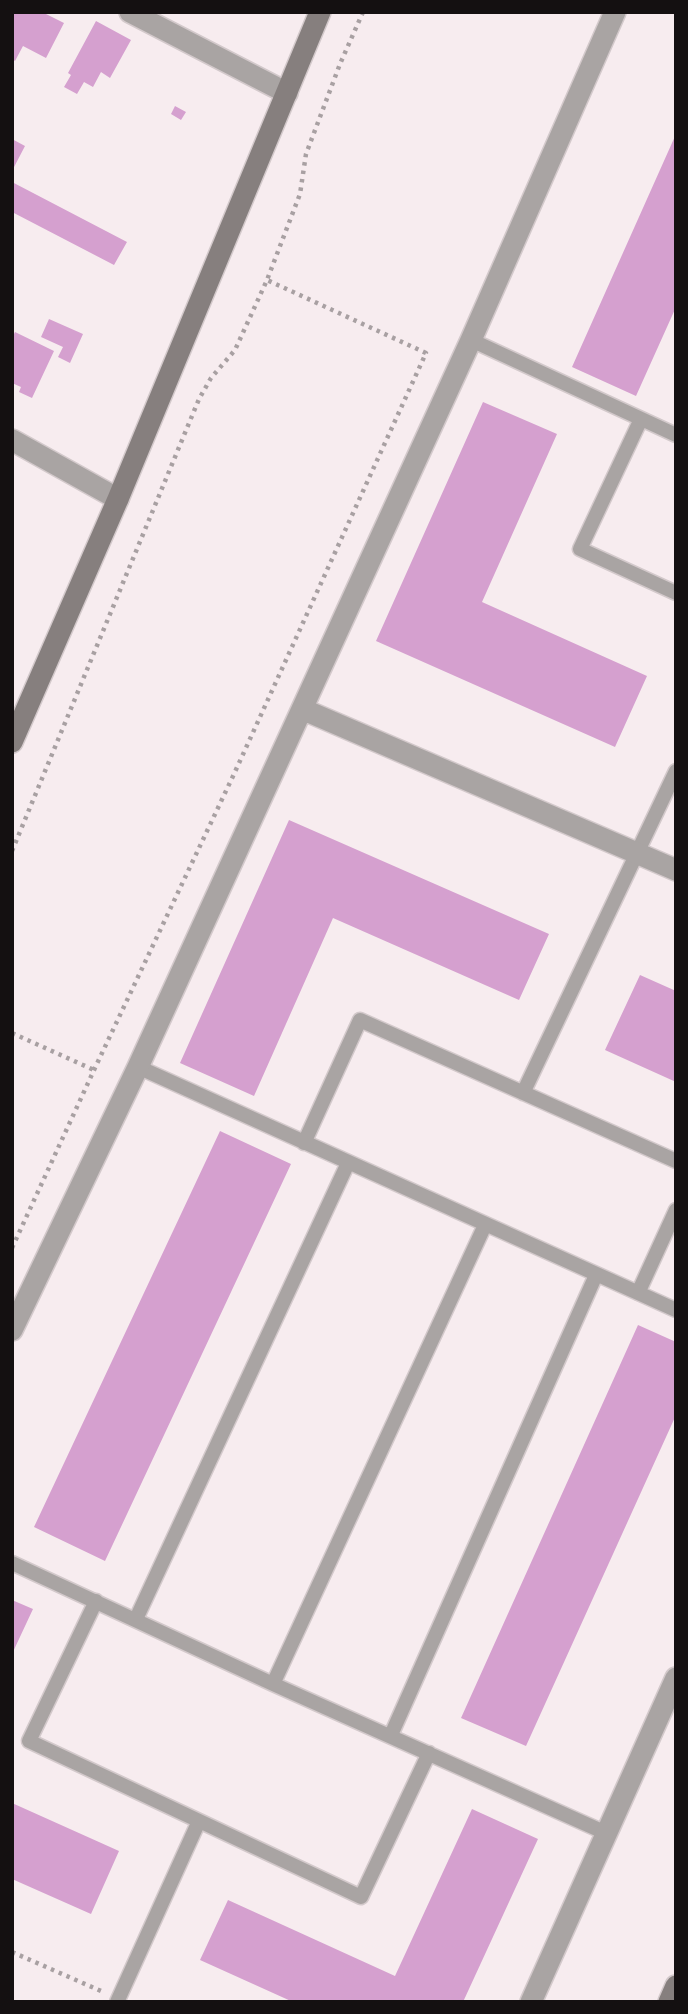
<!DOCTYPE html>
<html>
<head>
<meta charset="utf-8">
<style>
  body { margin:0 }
  #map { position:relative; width:688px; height:2014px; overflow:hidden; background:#f7ecef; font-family:Barlow,sans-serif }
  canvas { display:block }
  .frame { position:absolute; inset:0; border:14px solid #141011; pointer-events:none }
</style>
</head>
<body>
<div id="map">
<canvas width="688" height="2014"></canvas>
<div class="frame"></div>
</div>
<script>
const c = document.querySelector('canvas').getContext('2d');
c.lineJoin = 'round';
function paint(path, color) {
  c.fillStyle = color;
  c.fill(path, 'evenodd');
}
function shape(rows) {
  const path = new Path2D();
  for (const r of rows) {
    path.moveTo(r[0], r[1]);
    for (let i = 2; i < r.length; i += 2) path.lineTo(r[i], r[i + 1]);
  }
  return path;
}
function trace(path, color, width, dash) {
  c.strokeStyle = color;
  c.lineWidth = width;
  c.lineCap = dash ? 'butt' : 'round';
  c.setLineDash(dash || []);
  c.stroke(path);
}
paint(shape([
  [12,12,42,12,64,23,46,58,23,46,15,61,12,59],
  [96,21,131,40,110,78,101,72,93,87,84,82,77,94,64,87,71,75,68,73],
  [175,106,186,112,181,120,171,114],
  [676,134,676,307,636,396,572,367],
  [12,139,25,146,12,171],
  [12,182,127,242,114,265,12,212],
  [49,319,83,334,70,363,58,357,63,347,41,337],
  [15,332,54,351,32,398,19,392,21,387,12,383,12,338],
  [483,402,557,434,482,602,647,676,615,747,376,641],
  [289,820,549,934,519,1000,333,918,254,1096,180,1063],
  [640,975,676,991,676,1082,605,1050],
  [220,1131,291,1164,105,1561,34,1527],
  [638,1325,676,1342,676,1415,526,1746,461,1718],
  [12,1600,33,1609,12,1654],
  [12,1803,119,1851,91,1914,12,1879],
  [472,1809,538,1839,463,2002,293,2002,200,1960,228,1900,395,1976]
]), '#d5a0cf');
const lane = shape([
  [471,340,676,435],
  [641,419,580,549,676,593],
  [138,1067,676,1310],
  [523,1093,676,771],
  [304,1143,360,1020,676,1161],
  [638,1293,676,1210],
  [12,1563,273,1684,606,1833],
  [96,1601,29,1741,361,1897,429,1753],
  [136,1619,348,1163],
  [273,1684,485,1225],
  [391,1735,596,1275],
  [117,2002,199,1821]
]);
const street = shape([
  [130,12,287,93],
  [12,440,118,499],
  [302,709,676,870],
  [12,1330,138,1067,302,709,471,340,615,12],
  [531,2002,676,1678]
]);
const secondary = shape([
  [12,742,118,499,320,12],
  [669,2002,676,1986]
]);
trace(lane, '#d3c9cb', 17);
trace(street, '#d3c9cb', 24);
trace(secondary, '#d3c9cb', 24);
trace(shape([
  [12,851,199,399,211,378,235,350,267,280,300,194,306,154,340,64,363,12],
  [12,1033,94,1070],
  [12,1248,94,1070,234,774,426,353,267,280],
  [12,1952,101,1991]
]), '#a8a0a2', 4.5, [3.5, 5]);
trace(lane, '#a9a4a3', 14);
trace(street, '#a9a4a3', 21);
trace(secondary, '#867f7e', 21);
</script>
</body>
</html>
